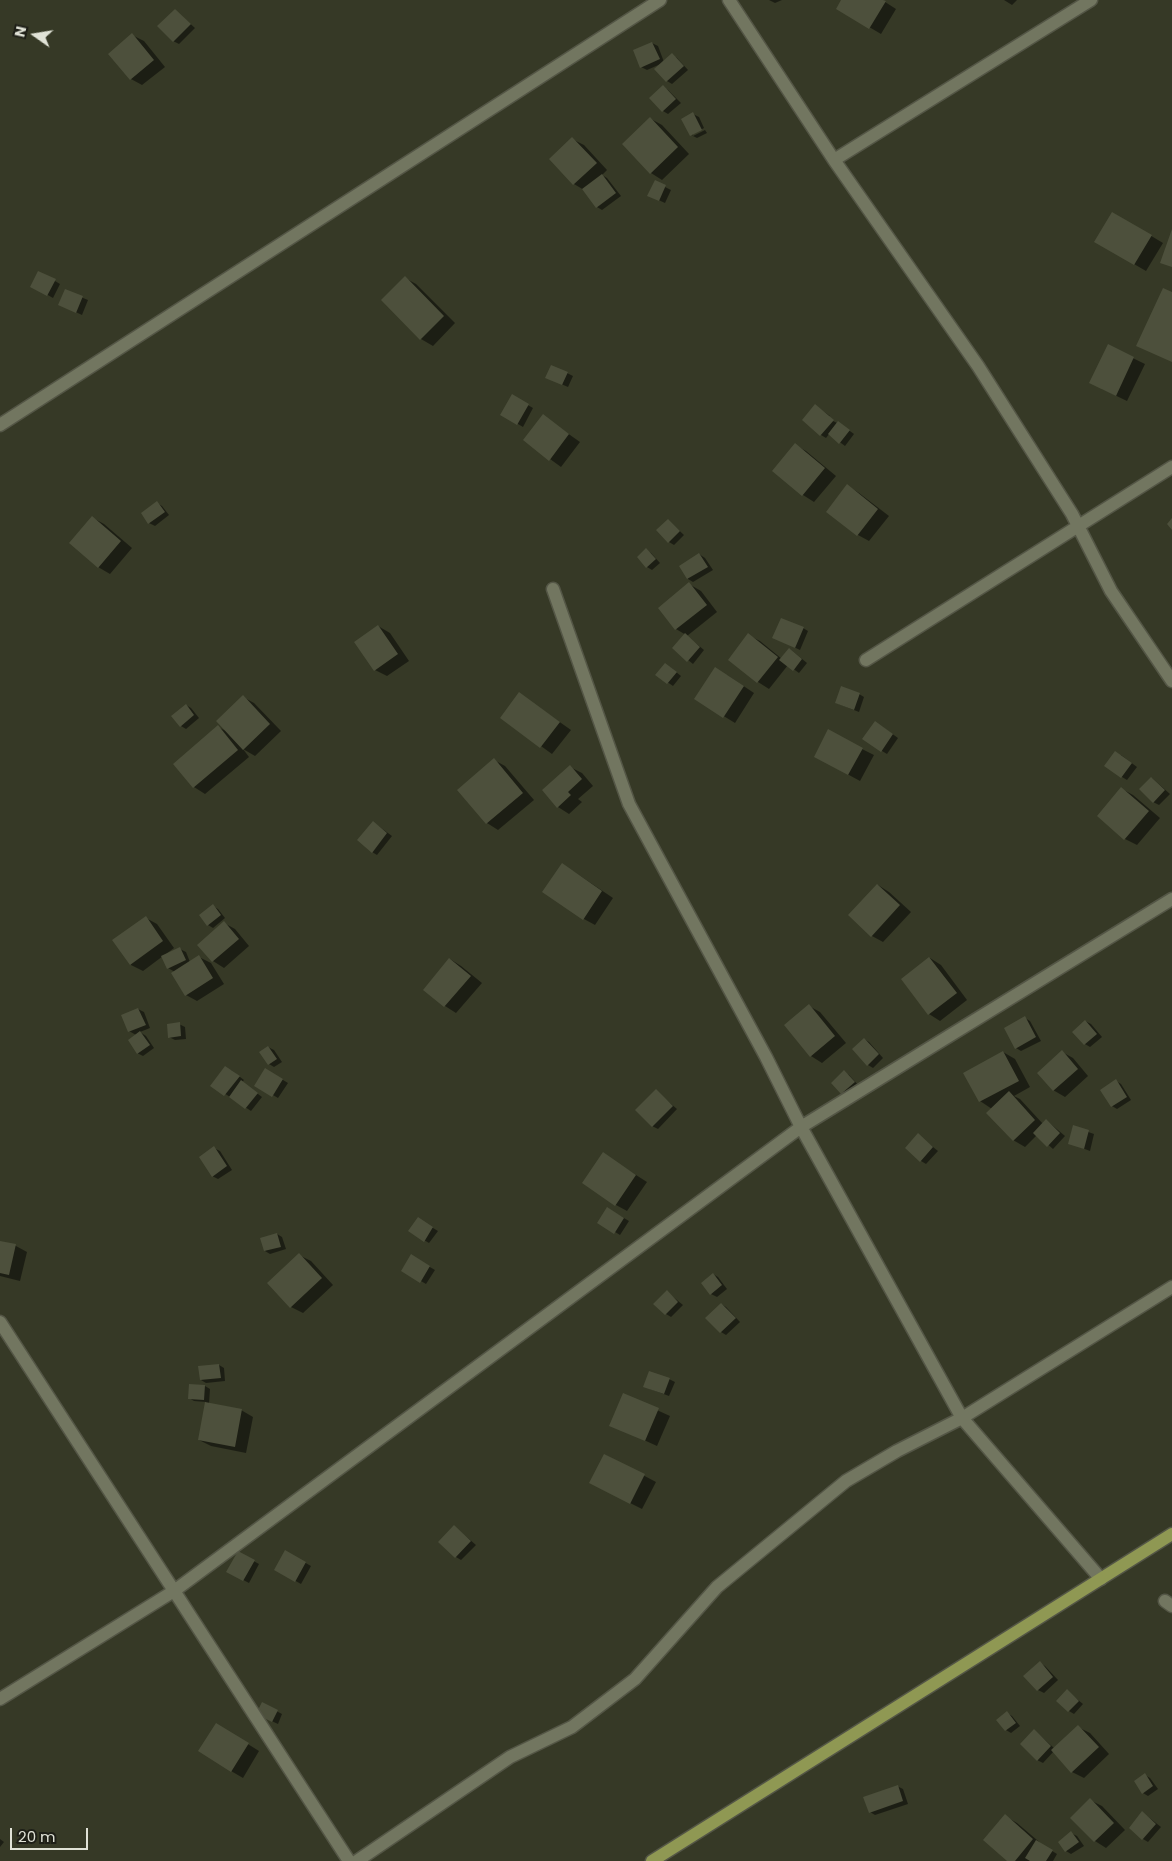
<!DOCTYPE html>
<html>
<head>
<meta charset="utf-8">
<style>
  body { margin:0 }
  #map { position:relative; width:1172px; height:1861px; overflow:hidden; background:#363926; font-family:Poppins,sans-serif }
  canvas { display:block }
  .north { position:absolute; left:10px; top:10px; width:50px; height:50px; -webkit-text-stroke:4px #1e1f17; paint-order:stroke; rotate:283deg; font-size:14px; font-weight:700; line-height:20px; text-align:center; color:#e0e2d6 }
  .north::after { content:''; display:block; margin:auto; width:18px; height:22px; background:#e0e2d6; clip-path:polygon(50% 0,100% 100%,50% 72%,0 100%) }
  .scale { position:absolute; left:10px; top:1828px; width:78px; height:22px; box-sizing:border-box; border:2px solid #e0e2d6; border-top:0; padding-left:6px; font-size:15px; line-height:18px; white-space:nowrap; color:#e0e2d6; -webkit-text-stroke:4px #1e1f17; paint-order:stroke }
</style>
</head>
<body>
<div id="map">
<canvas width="1172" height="1861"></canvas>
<div class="north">N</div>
<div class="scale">20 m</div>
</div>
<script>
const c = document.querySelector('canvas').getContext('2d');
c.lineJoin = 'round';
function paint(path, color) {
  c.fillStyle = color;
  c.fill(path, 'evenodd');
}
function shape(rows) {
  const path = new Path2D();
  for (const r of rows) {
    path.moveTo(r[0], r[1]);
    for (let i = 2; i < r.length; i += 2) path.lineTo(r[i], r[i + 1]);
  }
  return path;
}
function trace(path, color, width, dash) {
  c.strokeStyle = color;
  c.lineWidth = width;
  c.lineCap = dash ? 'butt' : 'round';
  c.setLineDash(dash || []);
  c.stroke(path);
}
paint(shape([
  [769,0,782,0,775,3],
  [842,0,882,0,896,9,881,34,837,8],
  [1004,0,1017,0,1012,5],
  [175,10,195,28,179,44,173,41],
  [132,35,144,41,165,67,142,85,131,79],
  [652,43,658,46,664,62,672,55,677,58,688,70,672,84,667,81,663,63,647,70,641,67],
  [663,87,668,90,681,103,668,114,663,111,651,98],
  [693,114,699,117,704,128,693,134,693,136,683,119],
  [651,119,662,125,689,154,662,180,651,173],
  [705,130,707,133,697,138,693,136],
  [572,139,584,145,607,170,602,175,607,178,621,196,602,210,597,207,584,190,574,184,550,159],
  [655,182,671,190,665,203,654,198],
  [1113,213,1163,243,1146,271,1096,242],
  [405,278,416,284,455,323,433,346,421,339,383,300],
  [55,281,60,284,53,298,32,286],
  [66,291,88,300,82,315,65,307],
  [1108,346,1145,364,1127,401,1102,389],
  [567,373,573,376,568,387,552,380],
  [512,396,533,408,523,427,501,414],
  [816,406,830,416,827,418,843,426,854,434,845,446,829,434,826,438,821,435],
  [543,416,580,442,561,467,524,440],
  [795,445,806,451,836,476,814,502,803,495,773,471],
  [848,486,859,493,889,516,869,541,858,535],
  [157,503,162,506,169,515,155,526,149,523,143,513],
  [93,518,104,524,132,548,110,574,98,567],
  [668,520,684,535,674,545,669,542],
  [646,550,651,553,660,563,652,570,647,567],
  [699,554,705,558,713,570,693,582,688,579,681,566],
  [689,584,701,591,717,612,687,636,704,650,693,664,688,660,686,635,676,629],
  [378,626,390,633,409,661,387,676,375,670],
  [803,628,808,631,800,650,779,640],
  [748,635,760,641,782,659,790,649,807,663,799,673,788,665,769,689,758,682,729,660],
  [670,667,681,676,673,686,657,675],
  [727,675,754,693,735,723,696,699],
  [520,694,571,730,552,754,502,718],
  [859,694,864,697,859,712,836,703],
  [243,697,254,703,281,731,255,756,243,749,249,757,205,794,194,787,218,727,226,731],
  [186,705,191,708,199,718,186,729,181,726],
  [880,725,898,738,887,754,882,751],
  [862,749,874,755,860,781,827,763],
  [1121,755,1137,767,1127,780,1122,777],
  [494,760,505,766,534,800,498,830,487,823,458,790],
  [570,767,582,773,593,786,578,799,582,802,569,814,558,807],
  [1152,778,1170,794,1159,805,1153,802],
  [1122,789,1133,795,1160,818,1137,845,1125,839,1099,816],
  [373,822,392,836,377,855,372,852],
  [573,871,613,898,595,925,584,919],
  [878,885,889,892,911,912,883,942,872,936],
  [213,906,218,909,225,918,213,928,208,925],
  [146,918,157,924,174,948,166,954,180,949,186,952,190,962,199,957,211,963,224,984,197,1001,186,995,175,972,168,968,163,956,143,971,131,965,114,940],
  [224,923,235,929,249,946,224,968,213,961],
  [930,958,941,965,967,1000,940,1021,929,1014,903,979],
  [450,959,461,966,482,983,456,1013,445,1006,425,990],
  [809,1006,820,1012,846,1043,822,1063,811,1056],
  [138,1009,144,1012,150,1028,140,1032,146,1036,154,1048,143,1056,137,1053,136,1035,129,1031],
  [1025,1018,1030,1021,1041,1041,1021,1051,1016,1048],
  [1085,1021,1091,1024,1102,1037,1090,1047,1085,1044,1074,1032],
  [179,1024,185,1027,186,1039,175,1040,169,1037],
  [864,1039,869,1042,883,1058,873,1068,868,1065],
  [268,1047,274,1050,282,1062,274,1067,269,1064],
  [1003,1052,1015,1059,1030,1087,1014,1096,1020,1099,1043,1124,1046,1120,1065,1136,1053,1149,1037,1135,1025,1147,1013,1140,992,1109,980,1101],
  [1062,1052,1073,1058,1088,1076,1065,1097,1053,1090],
  [265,1069,288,1083,278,1098,256,1085],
  [231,1070,244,1080,242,1082,262,1097,251,1111,212,1085],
  [844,1072,849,1075,859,1086,848,1096,832,1083],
  [1116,1081,1121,1084,1131,1100,1117,1109,1112,1106],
  [656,1091,677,1109,658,1129,652,1126],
  [1074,1127,1094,1134,1090,1151,1069,1143],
  [918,1135,938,1151,926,1164,921,1161],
  [214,1148,220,1151,232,1170,218,1179,212,1176],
  [603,1154,647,1182,627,1211,616,1205],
  [607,1208,629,1221,620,1235,599,1222],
  [418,1219,438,1231,429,1243,424,1240],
  [277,1234,282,1237,286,1249,270,1254,265,1251],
  [0,1242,16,1246,27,1252,20,1281,0,1276],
  [299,1255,311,1261,333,1285,303,1313,291,1307],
  [411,1256,435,1270,426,1284,402,1270],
  [713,1274,718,1277,727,1289,717,1297,711,1294,702,1283],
  [667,1292,683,1305,671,1317,666,1314],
  [721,1304,726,1307,740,1322,726,1335,721,1332],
  [219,1365,224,1368,225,1381,206,1383,201,1380],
  [669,1379,675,1382,669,1396,650,1389],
  [205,1386,210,1389,209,1404,241,1410,253,1417,246,1453,211,1446,199,1440,206,1402,194,1401,189,1398],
  [624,1395,670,1416,657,1446,611,1425],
  [605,1455,656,1482,642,1509,602,1489],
  [454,1526,476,1545,461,1560,456,1557],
  [286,1552,311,1566,301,1584,276,1570],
  [239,1553,259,1564,249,1583,228,1572],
  [1040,1663,1045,1666,1058,1680,1044,1693,1038,1690,1025,1676],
  [1067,1691,1083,1704,1074,1714,1069,1711],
  [263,1704,282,1714,278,1724,263,1717],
  [1007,1713,1012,1716,1020,1726,1011,1733,1006,1730,998,1720],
  [1078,1727,1090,1733,1109,1754,1084,1778,1072,1772,1054,1751,1043,1763,1037,1760,1035,1731,1054,1748],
  [227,1731,259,1751,243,1778,231,1771],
  [1145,1775,1150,1778,1158,1789,1148,1796,1143,1793],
  [897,1786,903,1789,908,1804,875,1815,870,1812],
  [1090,1800,1102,1806,1125,1830,1106,1848,1095,1841,1072,1818],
  [1005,1816,1017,1823,1044,1846,1057,1854,1053,1861,1009,1861],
  [1147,1816,1161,1827,1148,1842,1143,1839],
  [1071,1833,1077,1836,1084,1846,1071,1854,1066,1851,1059,1842],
  [0,1839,4,1842,0,1847]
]), '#0007');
paint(shape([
  [841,0,883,0,886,1,869,29,836,9],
  [175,9,191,24,173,42,157,26],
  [132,33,154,60,130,80,108,54],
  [652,42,660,59,640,68,633,50],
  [672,53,684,66,666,82,654,69],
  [663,85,676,99,662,112,649,98],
  [693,112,702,130,690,136,681,119],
  [650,117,678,147,650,174,622,144],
  [572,137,597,163,573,185,549,159],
  [602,174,616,193,596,208,582,189],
  [655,180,666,185,659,201,647,196],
  [1112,212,1152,235,1134,265,1094,242],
  [1172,229,1172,267,1160,263],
  [38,271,56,279,47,296,30,287],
  [405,276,444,316,420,340,381,300],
  [1163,288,1172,292,1172,362,1136,346],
  [65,289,83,296,76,313,58,305],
  [1108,344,1134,357,1116,396,1089,383],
  [551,365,568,372,562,385,545,378],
  [512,394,529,404,517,425,500,415],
  [815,404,834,420,820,436,802,420],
  [543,414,569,434,549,461,523,440],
  [838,421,850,430,839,444,828,434],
  [795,443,825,468,802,496,772,471],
  [847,484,878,509,857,536,826,512],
  [157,501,165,512,148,524,141,513],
  [92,516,121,541,98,568,69,543],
  [1172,518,1172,530,1167,524],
  [668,519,680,531,668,543,656,530],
  [646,548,656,559,646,568,637,557],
  [699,553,708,567,687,579,679,566],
  [689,582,707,605,675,630,658,608],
  [781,618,804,627,795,648,772,638],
  [378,625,398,654,374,671,354,642],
  [685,633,700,647,687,662,672,648],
  [748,633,778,657,757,683,728,660],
  [789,648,802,659,793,671,779,660],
  [665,663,677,672,667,684,655,675],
  [715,667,744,686,723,718,694,699],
  [841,686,860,693,854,710,835,703],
  [519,692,560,722,540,748,500,718],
  [243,695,270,724,243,750,216,721],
  [186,704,194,715,180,727,171,716],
  [875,721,893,734,881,752,862,739],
  [218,725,238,750,193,788,173,764],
  [828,729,863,748,848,775,814,757],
  [1115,751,1132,763,1121,778,1104,766],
  [494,758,523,793,486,824,457,790],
  [570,765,582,779,568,792,571,795,557,808,542,790],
  [1151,777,1165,790,1153,803,1139,789],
  [1121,787,1149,811,1124,840,1097,816],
  [373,821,387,833,372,853,357,840],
  [562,863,602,891,583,920,542,892],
  [877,884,900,905,871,937,848,915],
  [213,904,221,915,207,926,199,915],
  [146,916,163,941,130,965,112,940],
  [224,921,239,939,212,962,197,945],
  [180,947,186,960,167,969,161,956],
  [199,955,213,978,185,996,171,973],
  [929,957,957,993,928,1015,901,979],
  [449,958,471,976,444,1007,423,990],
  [809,1004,835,1036,810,1057,784,1025],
  [138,1008,146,1025,128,1032,121,1015],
  [1025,1016,1036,1037,1015,1049,1004,1028],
  [1085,1020,1097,1034,1084,1045,1072,1032],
  [180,1022,181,1036,168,1038,167,1024],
  [140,1031,150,1045,137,1054,128,1040],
  [864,1038,879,1054,867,1066,852,1049],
  [268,1046,277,1059,268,1065,259,1052],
  [1062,1050,1078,1069,1053,1091,1037,1073],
  [1003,1051,1019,1081,979,1102,963,1073],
  [225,1066,240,1076,224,1096,210,1086],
  [265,1068,283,1079,272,1097,254,1086],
  [844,1070,855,1082,841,1094,831,1083],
  [1116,1079,1127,1097,1111,1107,1100,1090],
  [241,1080,258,1093,245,1109,229,1097],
  [656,1089,673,1106,652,1127,635,1110],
  [1009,1091,1035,1120,1013,1141,986,1113],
  [1046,1119,1060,1133,1047,1147,1033,1133],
  [1073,1125,1089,1130,1084,1149,1068,1144],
  [918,1133,933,1147,920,1162,905,1148],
  [214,1146,227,1166,212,1177,199,1157],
  [603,1152,636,1175,615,1206,582,1183],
  [607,1207,624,1218,614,1234,597,1223],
  [418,1217,433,1227,424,1242,408,1231],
  [277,1233,281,1247,264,1251,260,1238],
  [0,1241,16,1244,9,1275,0,1273],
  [299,1253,322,1278,290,1308,267,1283],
  [411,1254,430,1266,420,1283,401,1271],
  [713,1273,722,1285,710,1295,701,1283],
  [667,1290,678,1302,665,1315,653,1304],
  [721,1303,736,1318,720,1333,705,1318],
  [219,1364,221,1378,200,1380,198,1366],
  [649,1371,670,1378,664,1394,643,1387],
  [189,1384,205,1385,204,1400,188,1399],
  [623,1393,659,1408,645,1441,609,1426],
  [205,1402,242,1409,235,1447,198,1440],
  [604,1454,645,1474,630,1504,589,1483],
  [454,1525,471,1541,455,1558,438,1542],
  [285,1550,306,1562,295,1582,274,1570],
  [238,1551,255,1560,243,1581,226,1572],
  [1040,1661,1053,1677,1037,1691,1023,1676],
  [1067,1689,1079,1701,1068,1712,1056,1701],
  [262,1702,278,1710,272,1722,256,1714],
  [1007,1711,1016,1723,1005,1731,996,1720],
  [216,1723,249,1743,231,1772,198,1751],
  [1078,1725,1099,1747,1071,1773,1051,1750],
  [1034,1729,1051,1746,1037,1761,1020,1744],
  [1145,1773,1153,1786,1142,1794,1134,1781],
  [898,1785,903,1801,869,1813,863,1797],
  [1090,1798,1114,1823,1094,1842,1070,1818],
  [1142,1811,1156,1824,1142,1840,1129,1828],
  [1005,1814,1033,1839,1015,1861,1007,1861,983,1840],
  [1071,1831,1079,1842,1065,1852,1058,1842],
  [1036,1840,1053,1850,1046,1861,1030,1861,1025,1858]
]), '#4d503c');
const minor = shape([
  [729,0,834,160,978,366,1072,514,1111,591,1172,681],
  [834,160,1091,0],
  [0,425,660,0],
  [553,589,629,804,766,1057,801,1127,962,1418,1101,1579],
  [866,660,1172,467],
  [0,1322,349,1861],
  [1165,1601,1172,1606],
  [0,1699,174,1591,801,1127,1172,899],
  [357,1861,510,1757,572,1727,635,1679,717,1587,846,1481,897,1451,962,1418,1172,1287]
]);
const major = shape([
  [652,1861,1172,1534]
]);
trace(minor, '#545646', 15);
trace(major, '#545646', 15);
trace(minor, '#727660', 12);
trace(major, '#8f9853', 12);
</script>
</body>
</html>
